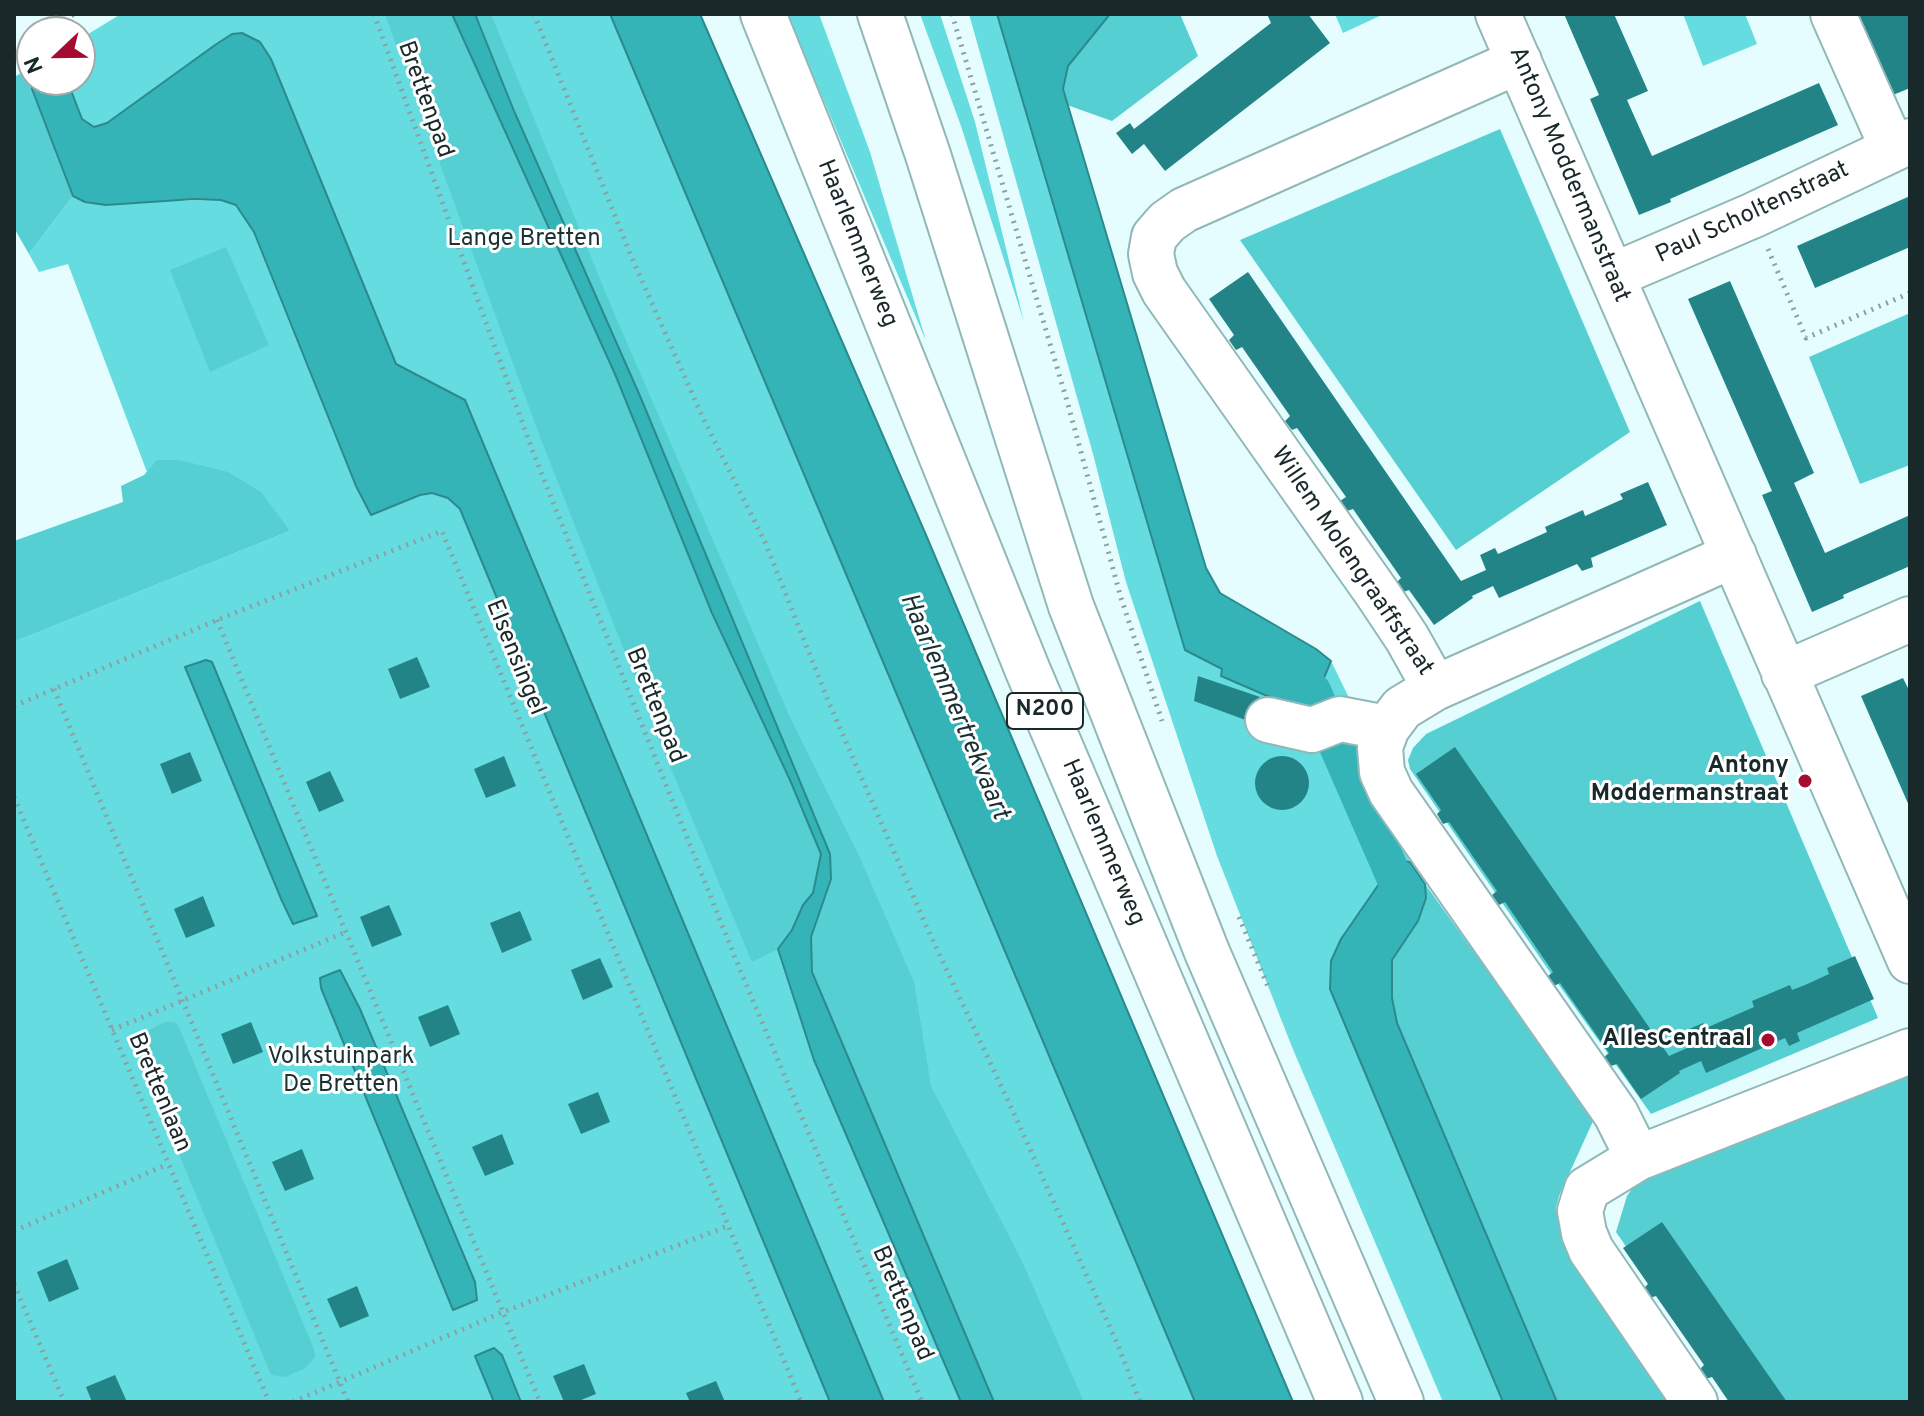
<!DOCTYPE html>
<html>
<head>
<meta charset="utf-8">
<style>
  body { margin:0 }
  #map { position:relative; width:1924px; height:1416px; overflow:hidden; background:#e5fdfe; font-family:Overpass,sans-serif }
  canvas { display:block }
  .frame { position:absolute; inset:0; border:16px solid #192829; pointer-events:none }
  .north { position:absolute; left:16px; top:16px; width:80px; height:80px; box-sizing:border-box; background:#fff; border:2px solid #a3a9a9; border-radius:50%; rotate:248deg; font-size:22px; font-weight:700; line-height:32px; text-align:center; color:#192829 }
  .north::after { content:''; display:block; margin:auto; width:28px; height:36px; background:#a60b31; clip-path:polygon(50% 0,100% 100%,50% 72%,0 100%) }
</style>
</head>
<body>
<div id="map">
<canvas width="1924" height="1416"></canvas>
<div class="frame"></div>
<div class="north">N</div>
</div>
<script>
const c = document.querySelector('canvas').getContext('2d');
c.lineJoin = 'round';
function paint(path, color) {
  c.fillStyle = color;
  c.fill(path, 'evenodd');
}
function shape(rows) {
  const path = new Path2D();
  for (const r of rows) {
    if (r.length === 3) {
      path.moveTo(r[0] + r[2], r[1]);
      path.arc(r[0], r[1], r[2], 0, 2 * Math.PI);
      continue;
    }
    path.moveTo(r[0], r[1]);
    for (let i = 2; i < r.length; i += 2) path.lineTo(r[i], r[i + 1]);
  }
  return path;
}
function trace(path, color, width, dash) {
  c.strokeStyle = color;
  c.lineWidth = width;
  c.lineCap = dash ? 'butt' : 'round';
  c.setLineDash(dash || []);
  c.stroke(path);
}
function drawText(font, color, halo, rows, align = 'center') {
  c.font = font + ' Overpass,sans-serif';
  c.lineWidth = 6;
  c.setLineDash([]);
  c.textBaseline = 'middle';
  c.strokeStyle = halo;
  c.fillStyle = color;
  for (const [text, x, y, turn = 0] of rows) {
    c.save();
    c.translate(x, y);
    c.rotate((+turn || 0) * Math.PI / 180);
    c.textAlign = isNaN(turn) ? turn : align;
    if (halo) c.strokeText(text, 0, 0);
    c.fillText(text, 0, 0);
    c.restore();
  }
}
paint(shape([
  [121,14,610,14,1195,1402,884,1402,465,400,396,364,271,59,232,34,107,123,94,127,82,119,67,80,80,80,80,39],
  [787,14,819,14,870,152,926,341],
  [920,14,940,14,975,122,1024,322,961,126],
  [969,14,997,14,1223,669,1221,676,1308,714,1331,661,1353,706,1349,729,1410,862,1402,861,1330,989,1503,1402,1443,1402,1292,1047,1217,856,1126,582,1093,454],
  [1335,14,1384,14,1343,33],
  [1683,14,1745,14,1757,44,1703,66],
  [73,196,85,202,221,200,236,205,254,232,356,486,371,515,420,495,432,493,449,498,460,509,830,1402,14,1402,14,642,290,531,158,460,147,472,68,264,39,272,29,254]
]), '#65dcdf');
paint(shape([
  [385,14,452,14,615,374,712,613,790,780,821,854,813,893,803,905,792,930,778,949,752,962,667,759,540,437],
  [475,14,491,14,614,313,789,715,860,858,914,982,931,1086,1021,1259,1084,1402,994,1402,812,972,811,937,831,879,830,854,640,396,514,111],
  [1110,14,1180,14,1198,56,1112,121,1067,105,1063,89,1068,66],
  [32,67,32,90,73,196,29,254,14,228,14,77],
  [1500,129,1630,432,1456,550,1240,240],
  [226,247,269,345,210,372,170,270],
  [1910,313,1910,465,1860,484,1809,357],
  [157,460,179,460,228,472,261,492,290,531,14,642,14,541,123,502,121,486,144,475],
  [1700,601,1878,1018,1651,1114,1554,978,1410,769,1408,760,1413,748,1426,734],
  [1425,884,1594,1119,1559,1196,1556,1208,1558,1221,1562,1233,1680,1402,1557,1402,1397,1023,1392,998,1392,960,1418,921,1426,898],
  [165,1022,174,1022,178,1025,314,1349,315,1357,305,1368,286,1377,271,1375,131,1039],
  [1908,1072,1910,1402,1733,1402,1616,1232,1627,1196,1638,1180]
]), '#56cfd3');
const water = shape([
  [452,14,475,14,514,111,640,396,830,854,831,879,811,937,812,972,994,1402,961,1402,814,1060,778,949,792,930,803,905,813,893,821,854,790,780,712,613,615,374,452,14],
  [610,14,700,14,926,535,1293,1402,1195,1402,610,14],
  [997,14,1110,14,1068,66,1063,89,1206,568,1220,593,1316,649,1331,661,1309,714,1221,676,1222,669,1185,650,997,14],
  [242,33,260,42,271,59,396,364,465,400,884,1402,830,1402,460,509,448,498,432,493,420,495,371,515,356,486,254,232,236,205,221,200,194,199,106,205,85,202,73,196,32,89,32,72,32,80,67,80,82,119,94,127,107,123,215,45,232,34,242,33],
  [206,660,212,662,317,916,293,924,282,901,185,667,206,660],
  [1402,861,1410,862,1425,884,1426,898,1418,921,1392,960,1392,998,1397,1023,1557,1402,1503,1402,1330,989,1331,961,1341,939,1381,881,1392,868,1402,861],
  [340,970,360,1009,475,1282,477,1300,453,1310,321,988,320,978,340,970],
  [494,1348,502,1355,521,1402,494,1402,475,1356,494,1348]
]);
paint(water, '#34b4b7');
trace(water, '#2c8a8c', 2);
trace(shape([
  [1280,664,1313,691,1398,886,1390,914]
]), '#34b4b7', 36);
paint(shape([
  [1267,14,1308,14,1330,43,1165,171,1144,144,1132,154,1116,133,1130,123,1134,129,1271,23],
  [1564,14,1614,14,1648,91,1627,100,1652,156,1819,83,1838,125,1670,199,1671,202,1639,215,1590,99,1599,95],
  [1858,14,1909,14,1910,88,1893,95],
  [1910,196,1910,247,1815,288,1797,246],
  [1248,272,1461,581,1486,570,1480,555,1495,548,1498,554,1547,532,1545,527,1583,510,1585,516,1623,499,1620,494,1648,482,1667,525,1591,558,1593,567,1582,571,1577,564,1499,598,1493,586,1472,596,1473,598,1434,625,1409,590,1403,592,1397,582,1401,578,1353,509,1347,511,1340,501,1346,497,1297,428,1292,430,1285,421,1290,416,1242,347,1236,350,1229,340,1234,335,1209,299],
  [1730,281,1814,473,1794,483,1825,553,1910,515,1910,566,1843,595,1844,598,1812,612,1762,495,1772,491,1688,299],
  [417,657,430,687,400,699,388,669],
  [1198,676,1260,697,1251,722,1194,701],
  [1903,678,1910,692,1910,808,1861,696],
  [1455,747,1669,1056,1694,1045,1687,1030,1703,1023,1706,1028,1754,1007,1752,1001,1790,985,1792,990,1805,985,1829,974,1827,968,1855,956,1874,999,1797,1033,1800,1041,1789,1046,1785,1038,1706,1073,1701,1061,1679,1071,1680,1073,1641,1099,1617,1064,1611,1066,1604,1057,1609,1053,1560,983,1554,986,1548,976,1553,972,1505,902,1499,905,1492,895,1497,891,1449,822,1443,824,1437,814,1441,810,1416,774],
  [190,752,202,781,172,794,160,764],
  [504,756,516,786,486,798,474,769],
  [1282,783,27],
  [330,771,344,801,319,812,306,782],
  [203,896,215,926,186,938,174,909],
  [389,905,402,935,372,947,360,917],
  [520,911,532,940,502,953,490,923],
  [600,958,613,987,583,1000,571,970],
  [448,1005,460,1034,430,1047,418,1017],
  [251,1022,263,1052,233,1064,221,1034],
  [598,1092,610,1122,581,1134,568,1104],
  [502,1134,514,1164,485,1176,472,1147],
  [302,1149,314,1179,285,1191,272,1162],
  [1662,1222,1787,1402,1729,1402,1712,1377,1706,1379,1699,1370,1704,1365,1656,1296,1650,1298,1643,1289,1648,1284,1623,1248],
  [67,1259,79,1289,49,1302,37,1272],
  [357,1286,369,1316,340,1328,327,1299],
  [584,1364,596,1394,576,1402,564,1402,553,1376],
  [115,1375,127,1402,92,1402,86,1387],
  [716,1381,725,1402,690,1402,686,1393]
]), '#238487');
const minor = shape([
  [1498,14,1910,961],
  [1833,14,1893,149],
  [1519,61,1184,210,1167,222,1154,237,1151,254,1155,273,1164,291,1377,593,1407,638,1435,688,1402,708,1387,728,1380,747,1382,772,1391,792,1616,1114,1638,1158,1587,1189,1580,1211,1584,1233,1591,1250,1695,1402],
  [1612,276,1754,215,1910,141],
  [1784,674,1910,619],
  [1435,688,1734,555],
  [1268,720,1312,730,1340,719,1387,728],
  [1638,1158,1910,1051]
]);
const major = shape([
  [763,14,1028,671,1340,1402],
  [880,14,928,155,1071,606,1207,952,1401,1402]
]);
trace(minor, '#91b8b9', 48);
trace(major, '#91b8b9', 48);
trace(shape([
  [374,14,533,452,738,965,922,1402],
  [534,14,631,256,703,418,765,542,829,703,928,930,1016,1118,1117,1343,1140,1402],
  [952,14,1067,401,1121,598,1162,721],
  [44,32,74,14],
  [14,50,32,39],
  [1768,249,1806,338,1910,293],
  [217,620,540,1402],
  [54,689,348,1402],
  [14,706,217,620,442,531,801,1402],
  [14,797,269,1402],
  [1239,917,1269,989],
  [112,1030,346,932],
  [14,1231,168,1164],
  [14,1284,63,1399],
  [293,1402,503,1312,728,1226]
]), '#8ca0a1', 5, [2, 6]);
trace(minor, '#fff', 44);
trace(major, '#fff', 44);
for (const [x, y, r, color] of [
  [1805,781,8,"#a60b31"],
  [1768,1040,8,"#a60b31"]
]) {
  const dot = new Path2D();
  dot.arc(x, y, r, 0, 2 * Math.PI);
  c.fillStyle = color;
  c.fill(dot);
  trace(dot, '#fff', 3);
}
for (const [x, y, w] of [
  [1045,711,76]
]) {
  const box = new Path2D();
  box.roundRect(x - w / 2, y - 18, w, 36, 6);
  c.fillStyle = '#fff';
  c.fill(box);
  trace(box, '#192829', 2);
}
drawText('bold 22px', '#192829', null, [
  ["N200",1045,711]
]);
drawText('24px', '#192829', '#fff', [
  ["Brettenpad",424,100,70],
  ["Antony Moddermanstraat",1568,175,67],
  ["Paul Scholtenstraat",1753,214,-25],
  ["Haarlemmerweg",856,244,68],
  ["Willem Molengraaffstraat",1351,562,56],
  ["Elsensingel",514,658,68],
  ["Brettenpad",654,706,68],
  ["Haarlemmerweg",1102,843,67],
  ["Brettenlaan",158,1093,67],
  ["Brettenpad",901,1304,67]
]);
drawText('24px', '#1c3232', '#fff', [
  ["Lange Bretten",524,240],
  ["Volkstuinpark",341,1058],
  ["De Bretten",341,1086]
]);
drawText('bold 24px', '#192829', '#fff', [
  ["Antony",1789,767],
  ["Moddermanstraat",1789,795],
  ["AllesCentraal",1752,1040]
], 'right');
drawText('italic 26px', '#1b3131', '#fff', [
  ["Haarlemmertrekvaart",953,707,67]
]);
</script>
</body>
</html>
